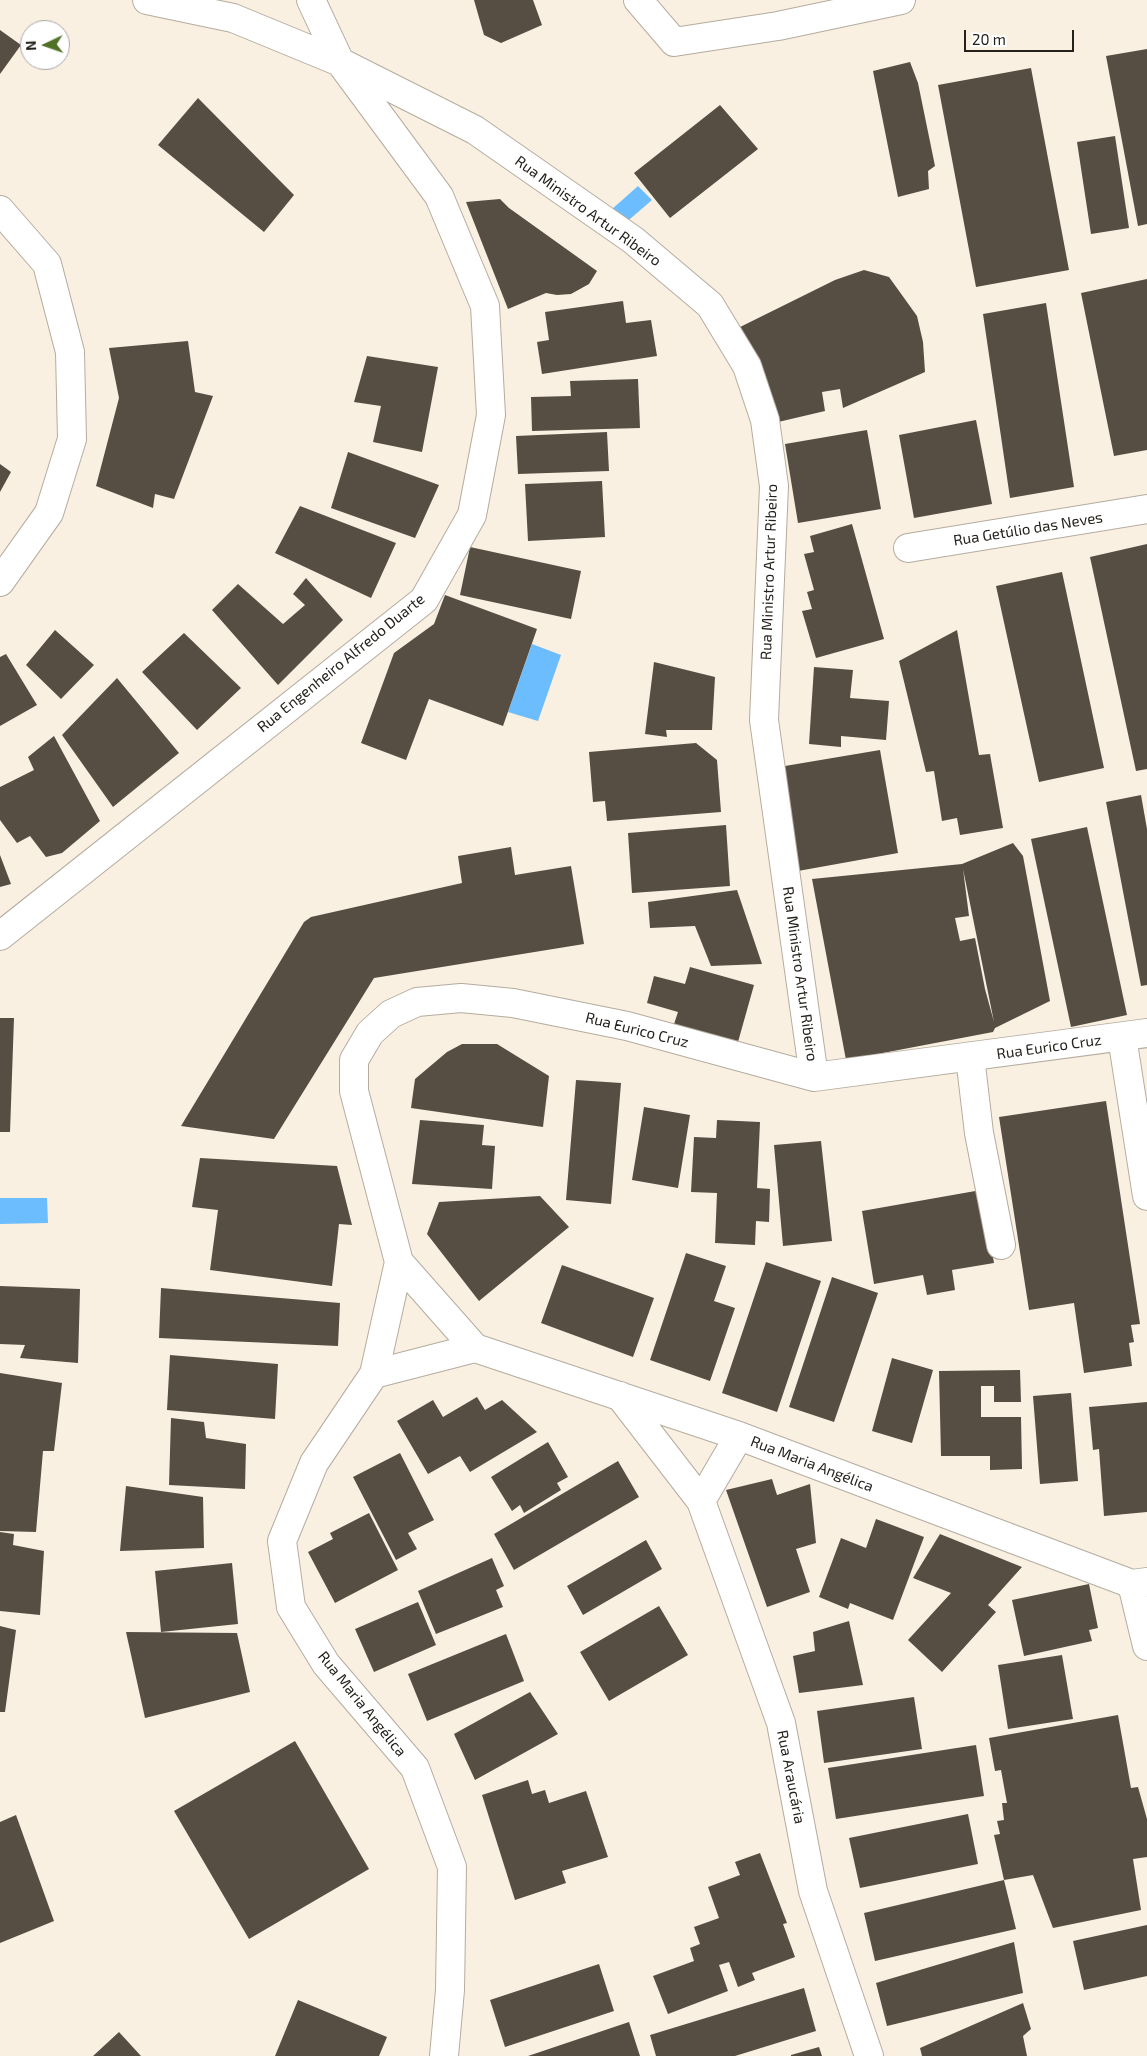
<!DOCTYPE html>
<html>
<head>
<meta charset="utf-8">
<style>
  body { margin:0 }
  #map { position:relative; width:1147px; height:2056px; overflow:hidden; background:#f9f0e2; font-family:"Exo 2",sans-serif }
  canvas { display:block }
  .north { position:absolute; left:20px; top:20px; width:50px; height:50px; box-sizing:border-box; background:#fff; border:1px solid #a8a7a5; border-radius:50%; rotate:267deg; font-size:14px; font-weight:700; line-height:20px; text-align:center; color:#25221d }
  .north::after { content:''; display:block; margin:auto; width:18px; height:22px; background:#517127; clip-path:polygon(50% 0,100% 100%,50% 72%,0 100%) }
  .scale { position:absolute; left:964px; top:30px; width:110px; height:22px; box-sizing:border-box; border:2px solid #25221d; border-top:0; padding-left:6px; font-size:15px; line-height:18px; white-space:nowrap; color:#25221d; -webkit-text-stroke:4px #fff; paint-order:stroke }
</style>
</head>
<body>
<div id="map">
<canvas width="1147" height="2056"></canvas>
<div class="north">N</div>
<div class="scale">20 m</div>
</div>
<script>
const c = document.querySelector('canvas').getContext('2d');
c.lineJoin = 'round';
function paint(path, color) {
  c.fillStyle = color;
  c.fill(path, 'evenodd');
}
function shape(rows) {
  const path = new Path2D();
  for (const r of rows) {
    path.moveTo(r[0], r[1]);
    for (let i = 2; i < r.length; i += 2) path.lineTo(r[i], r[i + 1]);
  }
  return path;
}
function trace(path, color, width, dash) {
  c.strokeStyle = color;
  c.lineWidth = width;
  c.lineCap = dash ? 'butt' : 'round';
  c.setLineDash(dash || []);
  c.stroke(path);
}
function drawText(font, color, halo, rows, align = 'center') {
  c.font = font + ' "Exo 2",sans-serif';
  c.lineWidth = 5;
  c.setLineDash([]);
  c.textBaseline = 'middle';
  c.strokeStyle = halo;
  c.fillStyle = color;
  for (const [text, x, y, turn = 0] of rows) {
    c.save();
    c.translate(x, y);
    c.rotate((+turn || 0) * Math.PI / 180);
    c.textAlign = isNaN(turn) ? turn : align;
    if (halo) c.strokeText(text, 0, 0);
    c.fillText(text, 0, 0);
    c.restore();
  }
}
paint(shape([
  [638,186,652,200,623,225,611,210],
  [532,644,561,655,538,721,508,712],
  [0,1198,47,1198,48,1223,0,1224]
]), '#6bbdfe');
paint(shape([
  [474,0,533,0,542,25,501,43,484,35],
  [0,30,21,45,0,74],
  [1147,49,1147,224,1138,226,1106,56],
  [910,62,918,83,935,166,928,171,929,189,898,197,873,71],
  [1031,68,1069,270,976,287,938,85],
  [198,98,294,195,264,232,158,145],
  [720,105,758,149,670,218,634,173],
  [1115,136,1129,228,1091,234,1077,142],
  [500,199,509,208,597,271,589,284,571,294,557,295,546,293,508,309,466,202],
  [864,270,889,277,917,316,923,342,925,372,843,408,840,389,822,392,825,411,774,423,732,331,835,280],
  [1147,279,1147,450,1114,456,1081,293],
  [623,301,626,323,651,320,657,356,542,374,537,342,549,340,545,312],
  [1046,303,1074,487,1010,498,983,314],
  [188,341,195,392,213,396,174,499,155,494,153,508,96,486,119,398,109,348],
  [367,356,438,367,422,452,373,442,381,406,354,402],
  [638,379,640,428,532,431,531,397,571,396,570,381],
  [976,420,992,504,914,518,899,435],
  [867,430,881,509,798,523,785,444],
  [607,432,609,471,518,474,516,436],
  [348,452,439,485,415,538,331,508],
  [0,464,11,472,0,492],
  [602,481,605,537,528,541,525,484],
  [300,506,396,543,371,598,275,553],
  [852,524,884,639,816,658,802,611,812,609,807,592,814,590,804,554,814,552,810,536],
  [1147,544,1147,769,1136,771,1090,557],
  [470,547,581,571,571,619,460,595],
  [1062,572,1104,768,1039,782,996,586],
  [306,578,343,620,278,685,212,610,238,584,283,624,305,605,293,594],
  [445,595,537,629,503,726,429,699,406,760,361,743,394,653,434,624],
  [55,630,94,665,61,699,26,665],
  [957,630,979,755,990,754,1003,828,960,835,957,818,942,821,934,771,926,772,899,661],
  [184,633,241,688,197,730,142,672],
  [6,654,37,705,0,726,0,657],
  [654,662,715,677,712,730,666,730,667,737,645,734],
  [814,667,853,670,850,698,889,701,886,740,841,736,841,747,809,744],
  [117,678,179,753,113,807,62,735],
  [54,736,100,821,62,853,46,857,30,836,17,843,0,820,0,787,34,770,28,757],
  [696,743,717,760,721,812,607,821,605,801,593,802,589,752],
  [880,750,898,853,798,871,779,767],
  [1141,795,1147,829,1147,985,1141,986,1106,802],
  [726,825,730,886,632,893,628,833],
  [1087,827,1127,1015,1071,1027,1031,839],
  [1013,843,1023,856,1050,1001,995,1028,993,1032,846,1060,812,879,962,864],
  [963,869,994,1022,985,989,975,938,960,941,955,918,969,916],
  [511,847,515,875,571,866,584,944,374,978,274,1139,181,1126,304,922,311,917,462,883,458,856],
  [0,855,11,884,0,887],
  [737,890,762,964,711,966,695,926,650,928,648,902],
  [690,967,754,985,738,1042,674,1024,678,1012,647,1003,654,976,685,984],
  [0,1018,14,1018,10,1132,0,1132],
  [462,1044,497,1044,549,1076,543,1127,411,1108,415,1079,447,1052],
  [576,1080,621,1083,611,1204,566,1200],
  [1106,1101,1140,1324,1131,1325,1134,1342,1129,1343,1132,1366,1084,1373,1074,1303,1029,1310,999,1117],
  [644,1107,690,1115,678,1188,632,1180],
  [420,1120,484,1125,482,1145,495,1146,492,1189,412,1184],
  [717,1120,760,1122,757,1188,770,1189,769,1222,756,1221,755,1245,715,1243,717,1193,691,1192,694,1137,716,1138],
  [821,1141,832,1241,783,1246,774,1145],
  [200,1158,337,1166,352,1225,339,1224,332,1286,210,1270,218,1210,192,1207],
  [981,1190,994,1263,952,1270,955,1290,927,1295,923,1275,874,1284,862,1211],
  [540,1196,569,1227,479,1301,427,1234,439,1202],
  [686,1253,726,1266,714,1301,735,1308,710,1381,650,1360],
  [766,1262,821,1281,777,1412,722,1393],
  [562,1265,654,1298,633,1357,541,1323],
  [832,1277,878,1293,834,1422,789,1407],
  [0,1286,80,1289,78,1363,20,1358,25,1345,0,1344],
  [161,1288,340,1303,338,1346,159,1338],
  [170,1355,278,1364,275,1419,167,1410],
  [892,1358,933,1370,912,1443,872,1431],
  [1020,1370,1021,1402,994,1402,994,1386,981,1386,981,1417,1021,1417,1022,1469,990,1470,990,1456,941,1456,939,1371],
  [0,1373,62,1383,54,1451,43,1451,36,1532,0,1531],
  [1071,1393,1078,1481,1040,1484,1033,1396],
  [477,1397,485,1410,502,1400,537,1432,470,1472,460,1456,428,1474,397,1421,433,1400,443,1417],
  [1147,1402,1147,1512,1104,1516,1099,1449,1093,1450,1089,1407],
  [171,1418,204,1422,206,1438,246,1444,245,1489,169,1485],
  [548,1442,568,1477,557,1483,561,1490,524,1513,520,1505,512,1511,491,1477],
  [400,1453,434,1520,408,1533,417,1549,396,1560,353,1477],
  [618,1461,639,1497,514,1570,494,1534],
  [772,1479,777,1495,810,1484,816,1543,796,1549,810,1592,767,1607,726,1490],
  [126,1486,203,1497,204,1548,120,1551],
  [369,1513,398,1570,335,1603,308,1552,333,1539,330,1533],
  [876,1519,924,1537,893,1620,850,1603,848,1609,819,1597,841,1538,866,1548],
  [0,1532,14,1534,13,1545,44,1551,40,1615,0,1611],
  [940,1534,1022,1567,988,1605,996,1612,942,1672,908,1640,951,1593,913,1578],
  [646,1540,662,1569,583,1615,567,1586],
  [492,1558,504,1586,496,1590,503,1607,436,1634,418,1591],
  [232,1563,238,1624,161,1632,155,1571],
  [1089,1584,1098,1628,1089,1630,1092,1641,1024,1656,1012,1600],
  [418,1602,436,1645,374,1672,355,1629],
  [659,1606,688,1655,609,1701,580,1652],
  [849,1621,863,1685,799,1693,793,1656,815,1651,813,1632],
  [0,1626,16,1630,5,1712,0,1712],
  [126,1632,237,1633,250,1692,145,1718],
  [506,1634,524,1681,427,1721,408,1674],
  [1062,1655,1073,1719,1008,1729,998,1665],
  [530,1692,558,1734,475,1780,454,1734],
  [914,1697,922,1749,824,1763,817,1711],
  [1118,1715,1131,1788,1138,1787,1147,1819,1147,1857,1133,1859,1141,1910,1053,1928,1033,1875,1004,1880,994,1835,1000,1834,997,1821,1004,1820,1002,1803,1007,1803,1001,1770,995,1771,989,1738],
  [295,1741,369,1869,249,1939,174,1811],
  [976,1745,984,1796,836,1819,828,1768],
  [528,1780,532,1794,545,1790,549,1803,586,1791,608,1857,562,1871,566,1883,515,1900,482,1795],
  [968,1814,978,1864,860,1888,849,1838],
  [16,1815,54,1921,0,1943,0,1822],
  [760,1853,787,1923,783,1924,795,1957,752,1973,755,1980,738,1987,729,1962,719,1965,728,1991,668,2014,653,1976,694,1961,690,1948,700,1944,694,1927,719,1918,708,1887,740,1875,735,1862],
  [1004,1880,1016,1929,875,1961,864,1913],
  [1147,1925,1147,1976,1084,1990,1073,1941],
  [1014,1942,1023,1993,887,2026,876,1983],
  [599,1964,614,2011,505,2047,490,2000],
  [804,1988,816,2031,735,2056,656,2056,650,2035],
  [298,2000,387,2037,379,2056,275,2056],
  [1023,2003,1031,2029,1023,2036,1027,2056,922,2056,920,2048],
  [629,2022,640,2056,528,2056],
  [119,2032,141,2056,93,2056],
  [819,2047,822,2056,791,2056,791,2055]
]), '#564e43');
const minor = shape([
  [147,0,233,18,340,62,475,130,633,240,710,305,747,366,765,420,774,486,764,720,814,1077],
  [638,0,674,42,778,26,901,0],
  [0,210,47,264,70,352,72,439,49,513,0,582],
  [908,548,1147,509],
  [0,936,424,600,472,515,491,415,485,306,439,196,340,62,311,0],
  [1147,1033,814,1077,627,1026,513,1003,461,998,417,1002,391,1014,370,1033,354,1060,354,1091,399,1262,475,1348,739,1436,1132,1584,1147,1582],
  [1122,1037,1147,1196],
  [970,1057,979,1133,1001,1245],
  [399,1262,374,1374,314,1463,282,1541,291,1607,326,1664,415,1768,452,1867,450,1990,444,2056],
  [374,1374,475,1348],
  [620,1396,701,1501,781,1723,813,1891,869,2056],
  [701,1501,739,1436],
  [1132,1584,1147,1646]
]);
trace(minor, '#b4ac9f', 30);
trace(minor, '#fff', 28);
drawText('15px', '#25221d', '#fff', [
  ["Rua Ministro Artur Ribeiro",588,211,36],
  ["Rua Getúlio das Neves",1028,529,-9],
  ["Rua Ministro Artur Ribeiro",769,572,-88],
  ["Rua Engenheiro Alfredo Duarte",341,663,-39],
  ["Rua Ministro Artur Ribeiro",800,974,82],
  ["Rua Eurico Cruz",637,1030,14],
  ["Rua Eurico Cruz",1049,1047,-8],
  ["Rua Maria Angélica",812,1464,21],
  ["Rua Maria Angélica",362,1704,51],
  ["Rua Araucária",791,1777,79]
]);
</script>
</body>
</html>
